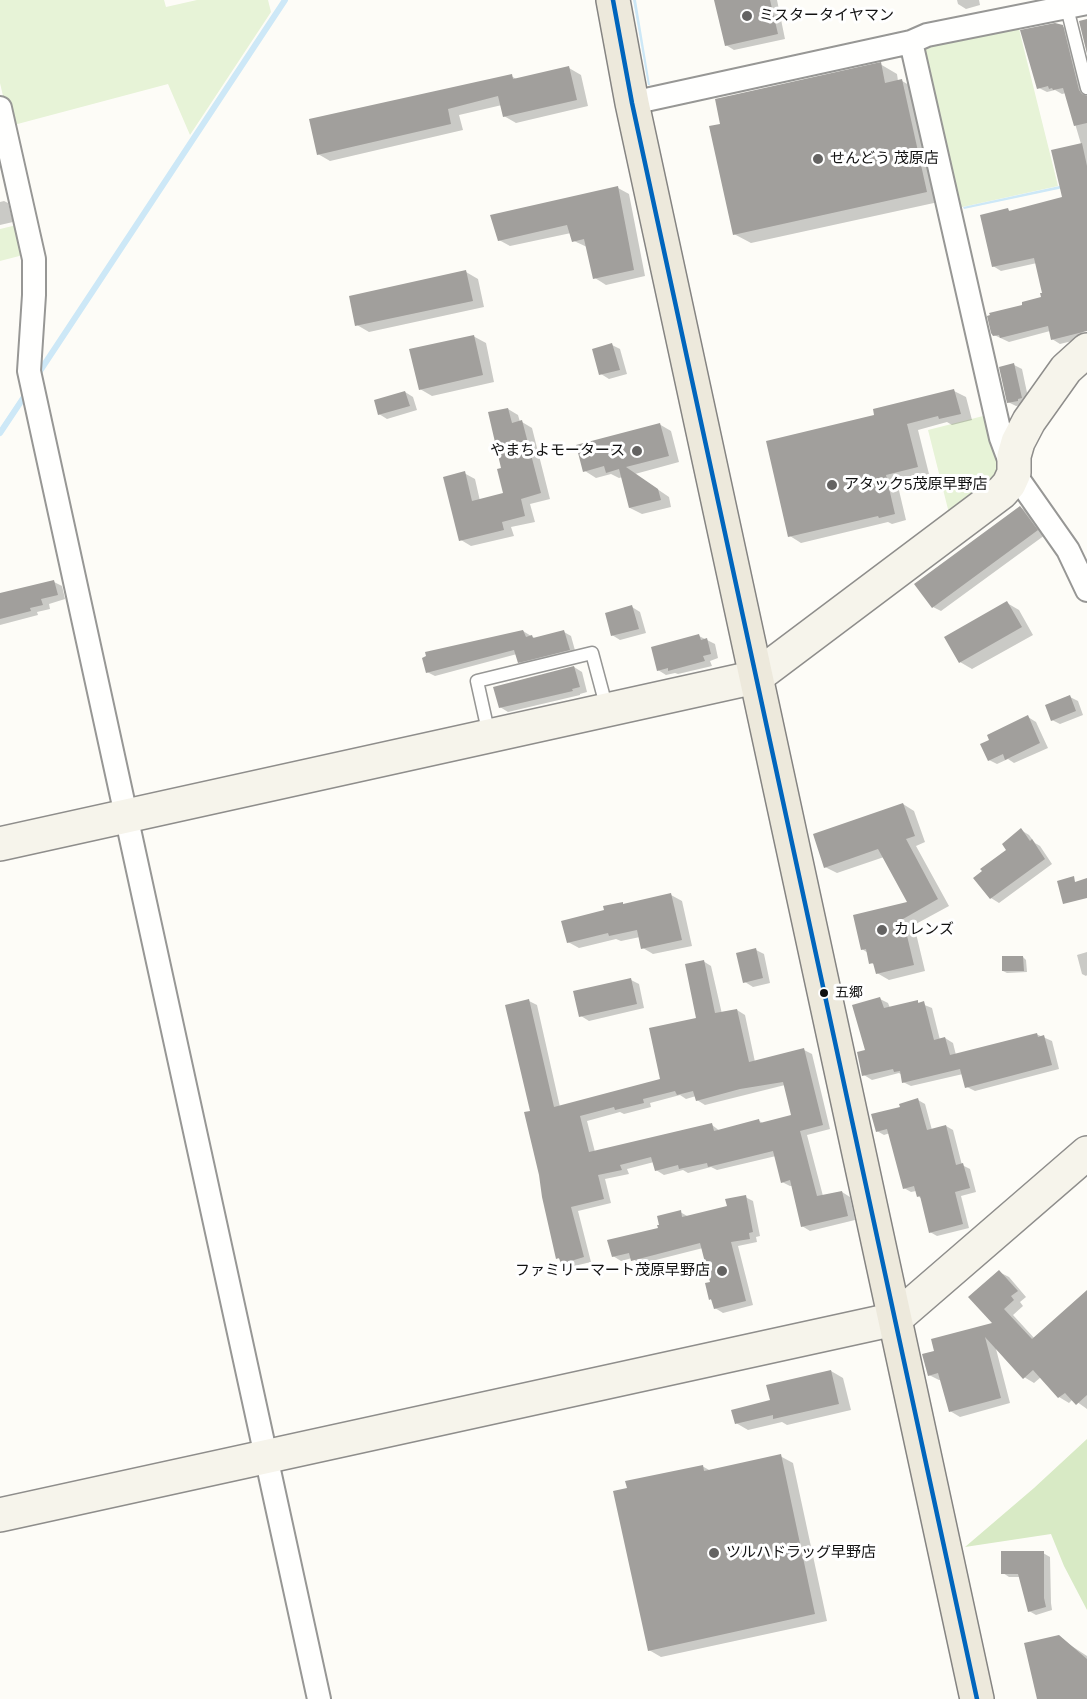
<!DOCTYPE html>
<html>
<head>
<meta charset="utf-8">
<style>
  body { margin:0 }
  canvas { display:block; background:#fdfcf7 }
</style>
</head>
<body>
<canvas width="1087" height="1699"></canvas>
<script>
const c = document.querySelector('canvas').getContext('2d');
c.lineJoin = 'round';
function paint(path, color) {
  c.fillStyle = color;
  c.fill(path, 'evenodd');
}
function shape(rows) {
  const path = new Path2D();
  for (const r of rows) {
    path.moveTo(r[0], r[1]);
    for (let i = 2; i < r.length; i += 2) path.lineTo(r[i], r[i + 1]);
  }
  return path;
}
function trace(path, color, width, dash) {
  c.strokeStyle = color;
  c.lineWidth = width;
  c.lineCap = dash ? 'butt' : 'round';
  c.setLineDash(dash || []);
  c.stroke(path);
}
function drawText(font, color, halo, rows, align = 'center') {
  c.font = font + ' "Roboto Serif","Noto Sans JP",serif';
  c.lineWidth = 6;
  c.setLineDash([]);
  c.textBaseline = 'middle';
  c.strokeStyle = halo;
  c.fillStyle = color;
  for (const [text, x, y, turn = 0] of rows) {
    c.save();
    c.translate(x, y);
    c.rotate((+turn || 0) * Math.PI / 180);
    c.textAlign = isNaN(turn) ? turn : align;
    if (halo) c.strokeText(text, 0, 0);
    c.fillText(text, 0, 0);
    c.restore();
  }
}
paint(shape([
  [0,0,164,0,166,7,197,0,268,0,271,12,190,135,168,84,10,126,0,83],
  [1018,25,1058,186,958,208,922,48,925,45],
  [21,224,27,254,0,261,0,229],
  [987,415,1000,469,996,481,950,517,928,430]
]), '#e7f3d7');
paint(shape([
  [1087,1439,1087,1610,1064,1566,1051,1534,965,1547,1034,1488]
]), '#d8eac5');
paint(shape([
  [633,0,636,0,650,85,648,85],
  [1087,180,1087,183,964,209,963,207]
]), '#cde8f7');
paint(shape([
  [716,0,777,0,785,39,734,50,726,45],
  [957,0,979,0,980,5,966,9,958,4],
  [1062,26,1070,31,1087,96,1087,316,1079,318,1084,338,1060,344,1052,339,1050,331,1009,342,994,335,1024,306,1042,298,1044,294,1037,263,1001,271,993,266,1008,210,1012,212,1064,198,1081,144,1066,93,1062,94,1055,90,1047,92,1039,88],
  [880,64,897,74,898,81,902,81,918,90,943,201,751,243,734,234],
  [569,68,581,75,588,106,516,123,504,116,502,105,459,115,463,130,330,161,318,154,511,76,518,80],
  [618,188,629,194,645,276,606,285,595,278,587,247,574,241,571,233,510,246,499,240],
  [4,201,8,203,13,222,0,225,0,202],
  [466,272,478,279,484,307,369,332,357,325],
  [473,336,486,343,494,382,432,396,420,389],
  [612,345,620,349,627,374,609,379,601,374],
  [1014,365,1022,369,1029,402,1025,405,1016,406,1008,402],
  [954,391,966,397,972,420,952,425,947,422,918,430,929,474,897,482,906,520,892,524,888,522,801,543,790,536,876,416],
  [405,392,413,397,417,410,387,419,379,414],
  [508,409,518,415,520,422,522,422,532,428,550,499,530,504,535,522,511,527,514,536,471,546,461,540,464,473,475,479,480,501,505,494,503,469],
  [659,424,671,431,679,462,635,474,669,497,671,507,642,514,630,508,623,477,619,478,611,474,596,478,585,471],
  [1020,507,1028,512,1045,535,941,611,933,607],
  [54,582,62,586,65,599,49,604,50,609,37,612,38,615,0,625,0,595],
  [1007,603,1019,610,1033,635,972,669,960,662],
  [632,607,640,612,646,633,620,640,612,635],
  [523,631,536,639,564,632,571,636,576,654,526,666,519,662,517,654,435,676,427,672],
  [699,636,715,644,718,658,710,661,712,666,678,674,675,673,666,675,658,670],
  [574,667,582,672,587,692,580,694,580,695,508,712,500,707],
  [1070,697,1078,701,1083,715,1060,724,1052,720],
  [1028,717,1036,722,1048,748,1014,763,1008,759,997,764,989,760],
  [903,804,914,811,925,842,916,846,949,906,914,925,925,971,889,980,877,973,876,965,871,963,868,953,862,949,909,903,884,857,837,873,825,867],
  [1021,830,1029,835,1035,843,1040,846,1052,864,999,903,991,898,976,878,1008,850],
  [671,895,682,901,692,946,653,954,643,948,640,937,621,941,616,939,579,948,568,942,625,905],
  [756,950,764,954,770,983,753,987,745,982],
  [1087,952,1087,975,1086,976,1082,974,1077,955],
  [1023,957,1026,960,1027,972,1007,973,1003,971],
  [703,961,711,966,722,1014,737,1010,745,1015,755,1062,804,1050,812,1054,830,1129,807,1135,823,1196,842,1192,850,1197,855,1220,810,1231,802,1226,793,1186,790,1186,782,1182,776,1156,717,1170,711,1167,688,1173,683,1170,664,1175,656,1170,654,1162,627,1169,629,1174,605,1179,611,1203,578,1211,591,1262,570,1267,558,1258,532,1112,529,1001,537,1005,560,1107,661,1080,698,1019],
  [785,1085,793,1116,764,1124,758,1120,720,1131,712,1125,595,1152,587,1121,620,1112,624,1114,651,1107,650,1103,680,1095,686,1099,696,1096,697,1100,705,1105],
  [631,980,639,984,644,1008,589,1021,581,1016],
  [880,999,888,1003,890,1008,917,1002,932,1008,940,1040,945,1038,953,1043,956,1055,1036,1034,1052,1041,1059,1069,975,1091,967,1087,963,1074,911,1086,903,1082,902,1075,899,1073,872,1080,864,1075,867,1051],
  [918,1100,925,1104,932,1130,946,1126,953,1130,962,1165,970,1169,976,1192,961,1196,969,1228,937,1236,930,1232,922,1199,918,1196,916,1191,911,1192,904,1188,890,1133,884,1135,877,1131,901,1108],
  [745,1197,753,1201,760,1236,756,1237,757,1242,738,1246,753,1305,723,1313,715,1308,713,1301,710,1299,711,1283,703,1248,640,1264,632,1258,621,1261,613,1256,659,1229,680,1212,689,1217,729,1207],
  [999,1272,1009,1277,1026,1297,1020,1302,1023,1306,1013,1315,1035,1339,1087,1292,1087,1409,1073,1399,1069,1403,1059,1397,1041,1377,1034,1383,1024,1377,995,1345,1010,1403,960,1417,950,1411,942,1380,939,1380,929,1375,936,1352,995,1324],
  [831,1371,843,1378,851,1410,787,1425,782,1422,748,1430,736,1423],
  [780,1456,793,1463,827,1621,661,1657,649,1650,702,1466,711,1471],
  [1043,1553,1050,1557,1051,1603,1052,1610,1036,1615,1029,1611,1020,1577,1009,1577,1003,1573],
  [1058,1637,1087,1656,1087,1699,1039,1699]
]), '#0003');
trace(shape([
  [36,377,285,0],
  [0,433,28,391]
]), '#cde8f7', 6);
paint(shape([
  [714,0,770,0,778,34,725,46],
  [1087,19,1087,54,1079,21],
  [1055,23,1063,25,1079,90,1082,94,1087,96,1087,123,1074,126,1063,88,1053,90,1052,88,1049,89,1048,86,1037,89,1020,30],
  [881,62,885,83,902,79,927,192,733,235,709,126,720,124,715,99],
  [569,66,577,100,503,117,498,96,448,109,451,124,317,155,309,119,512,74,513,79],
  [1082,143,1087,166,1087,331,1051,340,1048,326,1000,338,999,335,993,336,991,333,987,316,990,315,989,313,1022,305,1022,302,1041,297,1040,293,1042,293,1034,258,992,267,980,215,1008,208,1009,211,1062,197,1051,150],
  [618,186,634,270,593,279,584,239,572,242,567,225,498,241,490,215],
  [466,270,473,301,355,326,349,296],
  [474,335,483,375,419,390,409,349],
  [612,343,620,370,599,375,592,349],
  [1014,363,1022,398,1018,399,1018,401,1007,403,999,367],
  [954,389,961,414,939,419,938,416,907,424,918,467,886,475,895,514,879,518,878,516,788,537,766,441,874,415,873,409],
  [405,391,410,406,378,415,374,400],
  [508,408,512,423,522,420,541,493,521,499,525,516,502,522,504,530,459,541,443,477,465,471,472,501,503,493,497,469,501,468,488,412],
  [660,423,669,456,626,467,658,489,661,500,629,508,619,469,606,473,604,466,583,472,576,445],
  [1020,506,1038,530,932,608,914,584],
  [54,580,58,595,41,599,43,605,30,608,31,611,0,619,0,593],
  [1007,601,1022,627,959,663,944,637],
  [632,605,639,629,611,636,605,613],
  [523,630,526,637,532,635,533,638,564,630,570,650,518,663,514,650,426,673,422,658,426,656,425,652],
  [699,634,701,640,707,638,711,654,703,656,705,661,668,671,668,668,657,671,651,647],
  [574,666,580,687,572,689,573,691,499,708,493,687],
  [1070,695,1076,711,1051,721,1045,705],
  [1028,715,1040,743,1005,760,1003,754,988,761,980,744,989,740,987,735],
  [903,803,915,836,906,839,938,899,903,919,914,965,876,974,873,963,869,964,866,949,861,950,853,915,907,902,878,849,824,868,813,834],
  [1021,828,1030,841,1032,839,1045,859,990,899,973,878,982,871,980,869,1006,850,1002,844],
  [1074,876,1075,882,1087,878,1087,898,1063,904,1057,881],
  [671,893,682,940,641,949,637,930,609,936,608,933,567,943,561,921,604,910,603,906,623,902,623,904],
  [756,948,763,978,743,983,736,953],
  [1002,956,1023,956,1024,971,1002,971],
  [704,960,715,1013,737,1009,749,1062,804,1048,823,1125,800,1131,817,1196,842,1191,848,1216,801,1227,790,1180,781,1183,773,1151,708,1167,707,1163,679,1169,678,1165,655,1171,651,1157,620,1165,622,1170,598,1175,604,1199,571,1207,584,1257,561,1264,559,1258,556,1259,542,1197,539,1175,524,1112,530,1111,505,1005,529,999,554,1107,660,1079,649,1028,696,1018,685,964],
  [783,1082,791,1115,760,1123,759,1119,714,1131,712,1123,589,1152,580,1116,614,1107,615,1110,644,1103,643,1099,675,1091,677,1095,693,1091,696,1101,740,1089],
  [631,978,637,1004,579,1017,573,991],
  [880,997,884,1008,918,1000,918,1003,924,1001,934,1040,945,1037,950,1055,1037,1033,1038,1037,1044,1035,1052,1065,965,1088,960,1069,902,1083,900,1071,894,1072,893,1069,862,1076,857,1052,865,1050,852,1005],
  [918,1098,927,1130,946,1125,956,1165,963,1163,970,1188,955,1192,963,1224,929,1233,920,1196,917,1197,914,1186,903,1189,887,1129,876,1132,871,1114,900,1107,899,1104],
  [746,1195,753,1232,749,1233,750,1239,731,1242,746,1301,714,1309,711,1299,709,1300,705,1283,710,1282,700,1243,631,1261,629,1253,612,1257,607,1240,658,1228,657,1225,659,1225,657,1216,681,1210,682,1217,727,1206,725,1199],
  [999,1270,1018,1291,1011,1296,1014,1300,1004,1309,1032,1339,1087,1290,1087,1395,1076,1405,1065,1393,1058,1398,1033,1370,1023,1379,985,1337,1001,1398,949,1412,938,1373,928,1376,922,1354,934,1351,931,1339,992,1323,968,1297],
  [831,1370,839,1404,773,1419,773,1415,735,1424,731,1410,770,1400,766,1385],
  [781,1454,815,1614,648,1651,613,1491,627,1488,625,1481,703,1465,704,1471],
  [1001,1551,1044,1551,1044,1598,1046,1607,1028,1612,1018,1574,1001,1574],
  [1059,1635,1087,1659,1087,1699,1037,1699,1024,1643]
]), '#a19f9c');
const lane = shape([
  [1067,8,1087,88],
  [489,735,477,681,592,653,607,709]
]);
const street = shape([
  [911,42,1001,438,1014,473,1068,550,1087,590],
  [632,103,911,42,927,35,1087,3],
  [0,108,34,259,34,295,29,371,319,1699]
]);
const secondary = shape([
  [0,844,756,677,1002,492,1009,484,1014,473,1014,456,1018,442,1029,421,1066,369,1087,350],
  [0,1515,895,1319,1087,1153]
]);
const primary = shape([
  [613,0,632,103,977,1699]
]);
trace(lane, '#979795', 15);
trace(street, '#979795', 26);
trace(secondary, '#8e8d8b', 36);
trace(primary, '#858482', 36);
trace(lane, '#fffffe', 12);
trace(street, '#fffffe', 22);
trace(secondary, '#f6f4eb', 33);
trace(primary, '#ede9dc', 33);
trace(shape([
  [613,0,632,103,977,1699]
]), '#0065bd', 4.5);
for (const [x, y, r, color] of [
  [747,16,6,"#646362"],
  [818,159,6,"#646362"],
  [637,451,6,"#646362"],
  [832,485,6,"#646362"],
  [882,930,6,"#646362"],
  [824,993,5,"#111"],
  [722,1271,6,"#646362"],
  [714,1553,6,"#646362"]
]) {
  const dot = new Path2D();
  dot.arc(x, y, r, 0, 2 * Math.PI);
  c.fillStyle = color;
  c.fill(dot);
  trace(dot, '#fff', 2);
}
drawText('14px', '#111', '#fff', [
  ["五郷",835,993]
], 'left');
drawText('15px', '#111', '#fff', [
  ["ミスタータイヤマン",759,16],
  ["せんどう 茂原店",830,159],
  ["やまちよモータース",625,451,"right"],
  ["アタック5茂原早野店",844,485],
  ["カレンズ",894,930],
  ["ファミリーマート茂原早野店",710,1271,"right"],
  ["ツルハドラッグ早野店",726,1553]
], 'left');
</script>
</body>
</html>
